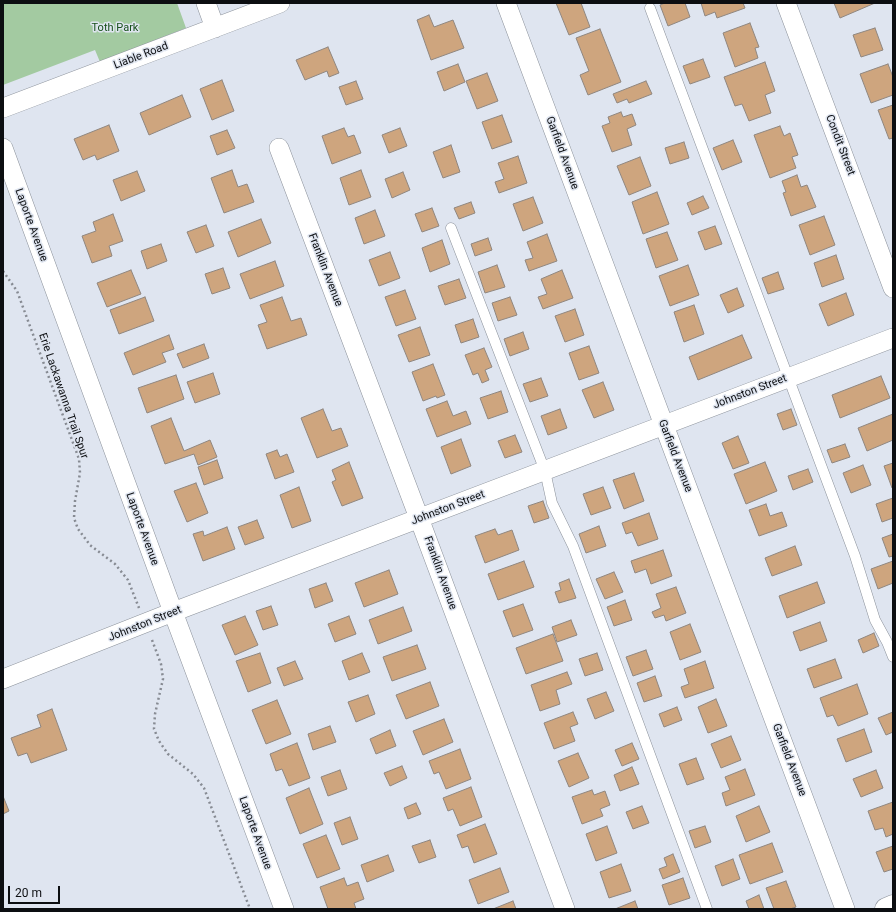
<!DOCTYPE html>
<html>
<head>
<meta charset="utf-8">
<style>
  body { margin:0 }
  #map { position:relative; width:896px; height:912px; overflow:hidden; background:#dfe5f0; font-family:Roboto,sans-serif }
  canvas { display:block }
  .frame { position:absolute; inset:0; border:4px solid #0c0e11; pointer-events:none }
  .scale { position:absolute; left:8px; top:886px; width:52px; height:18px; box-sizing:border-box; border:2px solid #0c0e11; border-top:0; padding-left:5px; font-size:12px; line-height:14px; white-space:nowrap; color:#0c0e11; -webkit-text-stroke:3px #dfe5f0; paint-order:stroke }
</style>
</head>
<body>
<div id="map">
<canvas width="896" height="912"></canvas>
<div class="frame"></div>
<div class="scale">20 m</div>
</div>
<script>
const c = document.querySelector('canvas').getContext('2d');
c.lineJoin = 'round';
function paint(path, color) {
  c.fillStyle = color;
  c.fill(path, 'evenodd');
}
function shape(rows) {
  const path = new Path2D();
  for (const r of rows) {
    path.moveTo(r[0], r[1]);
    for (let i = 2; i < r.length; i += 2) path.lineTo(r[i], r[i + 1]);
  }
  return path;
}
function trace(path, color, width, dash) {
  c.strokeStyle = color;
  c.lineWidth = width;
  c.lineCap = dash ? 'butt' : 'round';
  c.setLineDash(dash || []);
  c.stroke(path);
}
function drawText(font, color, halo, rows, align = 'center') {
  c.font = font + ' Roboto,sans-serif';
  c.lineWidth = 3;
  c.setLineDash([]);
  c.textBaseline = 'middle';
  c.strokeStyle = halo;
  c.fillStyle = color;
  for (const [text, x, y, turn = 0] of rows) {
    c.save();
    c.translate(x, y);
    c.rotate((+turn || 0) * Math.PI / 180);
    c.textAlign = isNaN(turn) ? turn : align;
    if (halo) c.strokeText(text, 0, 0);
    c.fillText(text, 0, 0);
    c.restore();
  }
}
paint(shape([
  [3,3,177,3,186,28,100,62,95,50,3,85]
]), '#a3caa1');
const building = shape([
  [556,3,581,3,590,27,569,35,556,3],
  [665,3,685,3,690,17,668,26,660,5,665,3],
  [701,3,743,3,745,8,717,18,715,12,705,16,701,3],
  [834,3,875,3,840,18,834,3],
  [429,15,434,27,453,20,464,48,431,60,417,20,429,15],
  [750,23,759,47,755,48,758,58,735,67,723,33,750,23],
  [875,28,883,50,861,57,853,35,875,28],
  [600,29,621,82,588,95,580,75,589,71,576,38,600,29],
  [328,47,339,73,329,77,327,71,305,80,296,60,328,47],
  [703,59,710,77,690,84,683,66,703,59],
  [765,62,775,91,765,95,771,113,749,121,742,104,735,106,724,77,765,62],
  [458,64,465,82,444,91,437,72,458,64],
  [888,64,893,77,893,95,871,103,860,74,888,64],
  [487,73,498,101,477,109,466,81,487,73],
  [222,80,234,111,212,120,200,89,222,80],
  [356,81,363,99,346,105,339,87,356,81],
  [646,81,652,94,629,103,627,99,617,103,613,94,646,81],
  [182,95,191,117,149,135,140,113,182,95],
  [893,105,893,138,889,139,878,110,893,105],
  [621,112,623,117,632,114,636,125,627,129,632,145,612,152,602,126,610,123,608,117,621,112],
  [502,115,512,142,492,149,482,122,502,115],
  [109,125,119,151,97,160,95,155,83,160,74,139,109,125],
  [780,126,784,136,790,133,798,155,792,157,796,168,770,178,754,135,780,126],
  [344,128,348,137,354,135,361,153,332,164,322,136,344,128],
  [400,128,407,146,389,153,382,135,400,128],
  [227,130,235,148,217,155,210,136,227,130],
  [733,140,742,162,722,170,713,148,733,140],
  [684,142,689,158,670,164,665,148,684,142],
  [451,145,460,172,443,178,433,152,451,145],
  [518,156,527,183,499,193,495,182,504,179,498,163,518,156],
  [640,157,651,186,629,195,617,166,640,157],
  [232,170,238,187,247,184,254,202,224,213,211,178,232,170],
  [361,170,371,197,349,205,340,178,361,170],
  [137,171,145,191,121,201,113,180,137,171],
  [403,172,410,190,392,198,385,179,403,172],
  [797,175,801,187,807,185,816,207,791,216,783,193,786,192,782,181,797,175],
  [657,192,669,224,643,234,632,202,657,192],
  [703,196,709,208,692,215,687,203,703,196],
  [533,197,543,223,523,231,513,204,533,197],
  [471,202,475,213,459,219,454,208,471,202],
  [432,208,439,226,422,232,415,214,432,208],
  [375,210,385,236,364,244,355,218,375,210],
  [113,214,123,241,109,246,112,256,92,263,82,236,96,231,93,222,113,214],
  [824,216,835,245,810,255,799,225,824,216],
  [261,219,271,243,238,257,228,232,261,219],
  [206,225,214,246,196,253,187,232,206,225],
  [715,226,722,244,705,250,698,232,715,226],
  [667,232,678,260,656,268,646,239,667,232],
  [547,234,557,261,529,271,525,260,533,258,527,242,547,234],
  [488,238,492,250,475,256,471,244,488,238],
  [442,240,450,264,430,272,422,248,442,240],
  [161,244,167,261,147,269,141,251,161,244],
  [390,252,400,278,379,286,369,260,390,252],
  [836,255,844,279,822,287,814,263,836,255],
  [275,261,284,286,250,299,240,274,275,261],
  [497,265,505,287,485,293,478,272,497,265],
  [688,265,699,295,670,306,659,276,688,265],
  [223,268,230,288,212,294,205,274,223,268],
  [131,270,141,294,107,307,97,283,131,270],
  [562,270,573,298,543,309,538,297,547,294,541,279,562,270],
  [778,272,784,289,768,294,762,278,778,272],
  [459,279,466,298,445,305,438,286,459,279],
  [737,288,744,306,728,313,720,295,737,288],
  [405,290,416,319,396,326,385,297,405,290],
  [846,293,854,315,828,326,819,304,846,293],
  [145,297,154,321,119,334,110,310,145,297],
  [282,297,291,321,301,318,307,335,267,349,258,325,267,322,260,305,282,297],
  [510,297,517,315,498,321,492,303,510,297],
  [694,305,704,334,684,342,674,312,694,305],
  [575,309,584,335,565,342,555,316,575,309],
  [473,319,479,337,461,343,455,325,473,319],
  [420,327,430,355,409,362,398,335,420,327],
  [523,332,529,349,510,356,504,339,523,332],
  [169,335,174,349,162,353,166,362,133,375,124,353,169,335],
  [742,335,752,358,698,380,689,357,742,335],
  [204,344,209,358,183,368,177,354,204,344],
  [589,346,599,373,579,380,569,353,589,346],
  [484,348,492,367,485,370,489,380,482,383,478,373,473,375,465,355,484,348],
  [433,364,445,395,437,398,436,396,423,401,412,372,433,364],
  [213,373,220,394,195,403,187,382,213,373],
  [176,375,184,399,147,413,138,388,176,375],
  [881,376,890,398,840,418,832,395,881,376],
  [541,378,548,396,530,402,523,384,541,378],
  [603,382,614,410,594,418,582,390,603,382],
  [501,391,508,412,488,419,480,398,501,391],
  [447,401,453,416,466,411,471,424,437,437,426,409,447,401],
  [323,409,332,431,341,428,348,446,317,458,301,418,323,409],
  [560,409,567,428,548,435,541,416,560,409],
  [791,409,797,425,783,430,777,414,791,409],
  [893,414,893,440,867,451,858,428,893,414],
  [171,418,184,451,210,440,217,457,198,465,194,454,165,464,151,426,171,418],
  [515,435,522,452,505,458,498,441,515,435],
  [738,436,749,463,733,469,722,443,738,436],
  [461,439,471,466,451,474,441,447,461,439],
  [845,444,850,457,832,463,827,450,845,444],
  [277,450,280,457,287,454,294,472,275,479,266,454,277,450],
  [217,460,223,478,204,485,198,467,217,460],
  [349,462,363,498,342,506,332,482,336,480,332,470,349,462],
  [765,462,777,491,746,504,734,474,765,462],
  [893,463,893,488,892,488,884,466,893,463],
  [863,465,871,485,851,493,843,473,863,465],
  [808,469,813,482,793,490,788,476,808,469],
  [634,473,644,501,624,509,613,480,634,473],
  [196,483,208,513,187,522,174,491,196,483],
  [299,487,311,521,292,528,280,495,299,487],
  [603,487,611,508,591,515,583,494,603,487],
  [893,498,893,518,882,522,876,504,893,498],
  [543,501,549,518,534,523,528,506,543,501],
  [766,504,770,516,782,512,787,526,759,536,749,510,766,504],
  [649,513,658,539,638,546,632,532,626,534,622,523,649,513],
  [257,520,264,538,245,545,238,527,257,520],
  [599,526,606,546,586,553,579,534,599,526],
  [227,527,235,549,203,561,193,534,203,531,204,536,227,527],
  [495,529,498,535,512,530,519,550,485,563,475,536,495,529],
  [893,534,893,556,889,557,882,538,893,534],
  [795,546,802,565,772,576,765,558,795,546],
  [663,550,672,576,651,584,646,569,635,573,631,561,663,550],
  [524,561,534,587,498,600,488,574,524,561],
  [893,561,893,583,878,589,871,569,893,561],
  [389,570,398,594,364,607,355,583,389,570],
  [614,572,623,592,605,599,596,579,614,572],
  [569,579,576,598,559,603,555,592,561,590,559,583,569,579],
  [817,582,825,603,787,618,779,596,817,582],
  [326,583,333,601,315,608,309,589,326,583],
  [676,587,686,613,666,621,664,615,655,618,652,612,661,608,656,594,676,587],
  [625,600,632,620,614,626,607,607,625,600],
  [523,604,533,630,513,637,503,611,523,604],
  [271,606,278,625,263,630,256,611,271,606],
  [403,607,412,631,378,644,369,620,403,607],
  [245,616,258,645,235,655,222,625,245,616],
  [349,616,356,634,335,642,328,624,349,616],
  [571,620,577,635,557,642,552,627,571,620],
  [820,622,827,641,800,651,793,632,820,622],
  [690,624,701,652,680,660,670,632,690,624],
  [874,633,879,646,863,653,858,640,874,633],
  [553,634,563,661,526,674,516,648,553,634],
  [417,645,426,669,392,681,383,657,417,645],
  [646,650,653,669,633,676,626,657,646,650],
  [260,653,271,683,248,692,236,661,260,653],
  [362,653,370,672,349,680,342,661,362,653],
  [597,653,603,670,585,676,579,659,597,653],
  [835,659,842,678,814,688,807,669,835,659],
  [295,661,303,679,284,686,277,668,295,661],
  [705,661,714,688,685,698,681,687,689,684,684,669,705,661],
  [567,672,572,684,556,690,560,704,540,711,531,685,567,672],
  [655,676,662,696,644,702,637,683,655,676],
  [430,682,439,706,406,719,396,695,430,682],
  [857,684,868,714,838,726,833,715,827,717,820,698,857,684],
  [606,692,614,711,595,719,587,699,606,692],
  [368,695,375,714,356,722,348,702,368,695],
  [716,699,727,726,708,733,698,707,716,699],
  [277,700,291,734,266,744,252,710,277,700],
  [677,707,682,720,664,727,659,714,677,707],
  [52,709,67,750,31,763,27,753,18,756,11,738,41,727,37,715,52,709],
  [573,712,578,724,570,727,575,741,554,749,544,723,573,712],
  [893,712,893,732,886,735,878,718,893,712],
  [444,719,453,742,423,755,413,731,444,719],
  [330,726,336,742,313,750,308,734,330,726],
  [864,729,872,752,846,762,837,739,864,729],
  [390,730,396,746,376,754,370,739,390,730],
  [731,736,741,760,721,768,711,744,731,736],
  [297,743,310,778,289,786,282,769,276,771,270,754,297,743],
  [632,743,639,759,622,766,615,750,632,743],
  [460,749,471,779,446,789,439,772,434,774,429,761,460,749],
  [578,753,589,778,569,787,558,761,578,753],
  [696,758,704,779,687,785,679,764,696,758],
  [402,766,407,778,390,786,384,773,402,766],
  [632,767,639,784,620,791,614,775,632,767],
  [745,769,755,795,726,806,722,793,730,790,725,777,745,769],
  [340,770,347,789,328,796,321,777,340,770],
  [876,770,883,788,861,797,853,779,876,770],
  [471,787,482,817,460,826,453,809,448,811,443,798,471,787],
  [309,788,323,824,300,834,286,798,309,788],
  [592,790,594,795,605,791,610,805,600,809,603,816,582,824,572,797,592,790],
  [3,796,9,811,3,814,3,796],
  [893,802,893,834,886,837,883,828,875,830,868,811,893,802],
  [416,803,421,814,408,819,404,808,416,803],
  [642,806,649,823,633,829,626,812,642,806],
  [759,806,770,832,746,842,736,816,759,806],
  [350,817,358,839,342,845,334,823,350,817],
  [485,824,497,854,474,863,468,846,462,848,457,835,485,824],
  [607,826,617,853,596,861,586,834,607,826],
  [705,826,711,842,695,848,689,831,705,826],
  [326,835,340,869,317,878,303,844,326,835],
  [430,840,436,857,419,863,412,846,430,840],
  [772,843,783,872,750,884,739,855,772,843],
  [893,846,893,869,884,872,876,852,893,846],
  [673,854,680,872,663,879,659,869,667,866,664,858,673,854],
  [388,855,394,871,367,882,361,865,388,855],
  [733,859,740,879,722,886,715,866,733,859],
  [621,864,631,891,609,898,600,872,621,864],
  [500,868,509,892,478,904,469,880,500,868],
  [344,878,347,886,358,882,364,899,354,903,356,909,328,909,320,887,344,878],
  [683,878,690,898,669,905,662,885,683,878],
  [786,881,796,907,790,909,774,909,766,888,786,881],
  [759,895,764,909,749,909,746,901,759,895],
  [513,901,516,909,493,909,513,901],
  [635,901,638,909,615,909,635,901]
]);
paint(building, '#cea57e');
trace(building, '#8f867f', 1);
const service = shape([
  [650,8,855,556,875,620,887,642,893,657],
  [451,228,545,471,552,503,573,546,707,909]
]);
const minor = shape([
  [206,3,215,28],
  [506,3,845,909],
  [786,3,893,288],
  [3,108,280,3],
  [3,148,173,612,284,909],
  [279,148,419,518,565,909],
  [3,679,173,612,893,338]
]);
const tertiary = shape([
  [886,909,893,906]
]);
trace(service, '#8c929b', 11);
trace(minor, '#8c929b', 20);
trace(tertiary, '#8c929b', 23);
trace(shape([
  [3,271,17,291,79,459,80,473,75,501,74,518,78,529,90,545,115,564,128,580,139,608],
  [152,640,161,664,163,679,155,714,154,729,159,741,168,754,193,774,204,788,250,909]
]), '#878b93', 2.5, [2, 3]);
trace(service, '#fff', 10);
trace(minor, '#fff', 19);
trace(tertiary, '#fff', 22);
drawText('11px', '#164e19', '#dfe5f0', [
  ["Toth Park",115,28]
]);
drawText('11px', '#0c0e11', '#dfe5f0', [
  ["Liable Road",141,56,-21],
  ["Condit Street",840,145,69],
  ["Garfield Avenue",562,153,70],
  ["Laporte Avenue",31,225,70],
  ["Franklin Avenue",325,270,69],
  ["Johnston Street",750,392,-21],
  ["Erie Lackawanna Trail Spur",63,396,71],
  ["Garfield Avenue",675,456,69],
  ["Johnston Street",448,508,-21],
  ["Laporte Avenue",142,529,70],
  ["Franklin Avenue",440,573,70],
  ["Johnston Street",145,624,-22],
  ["Garfield Avenue",789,760,69],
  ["Laporte Avenue",255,833,70]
]);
</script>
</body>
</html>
